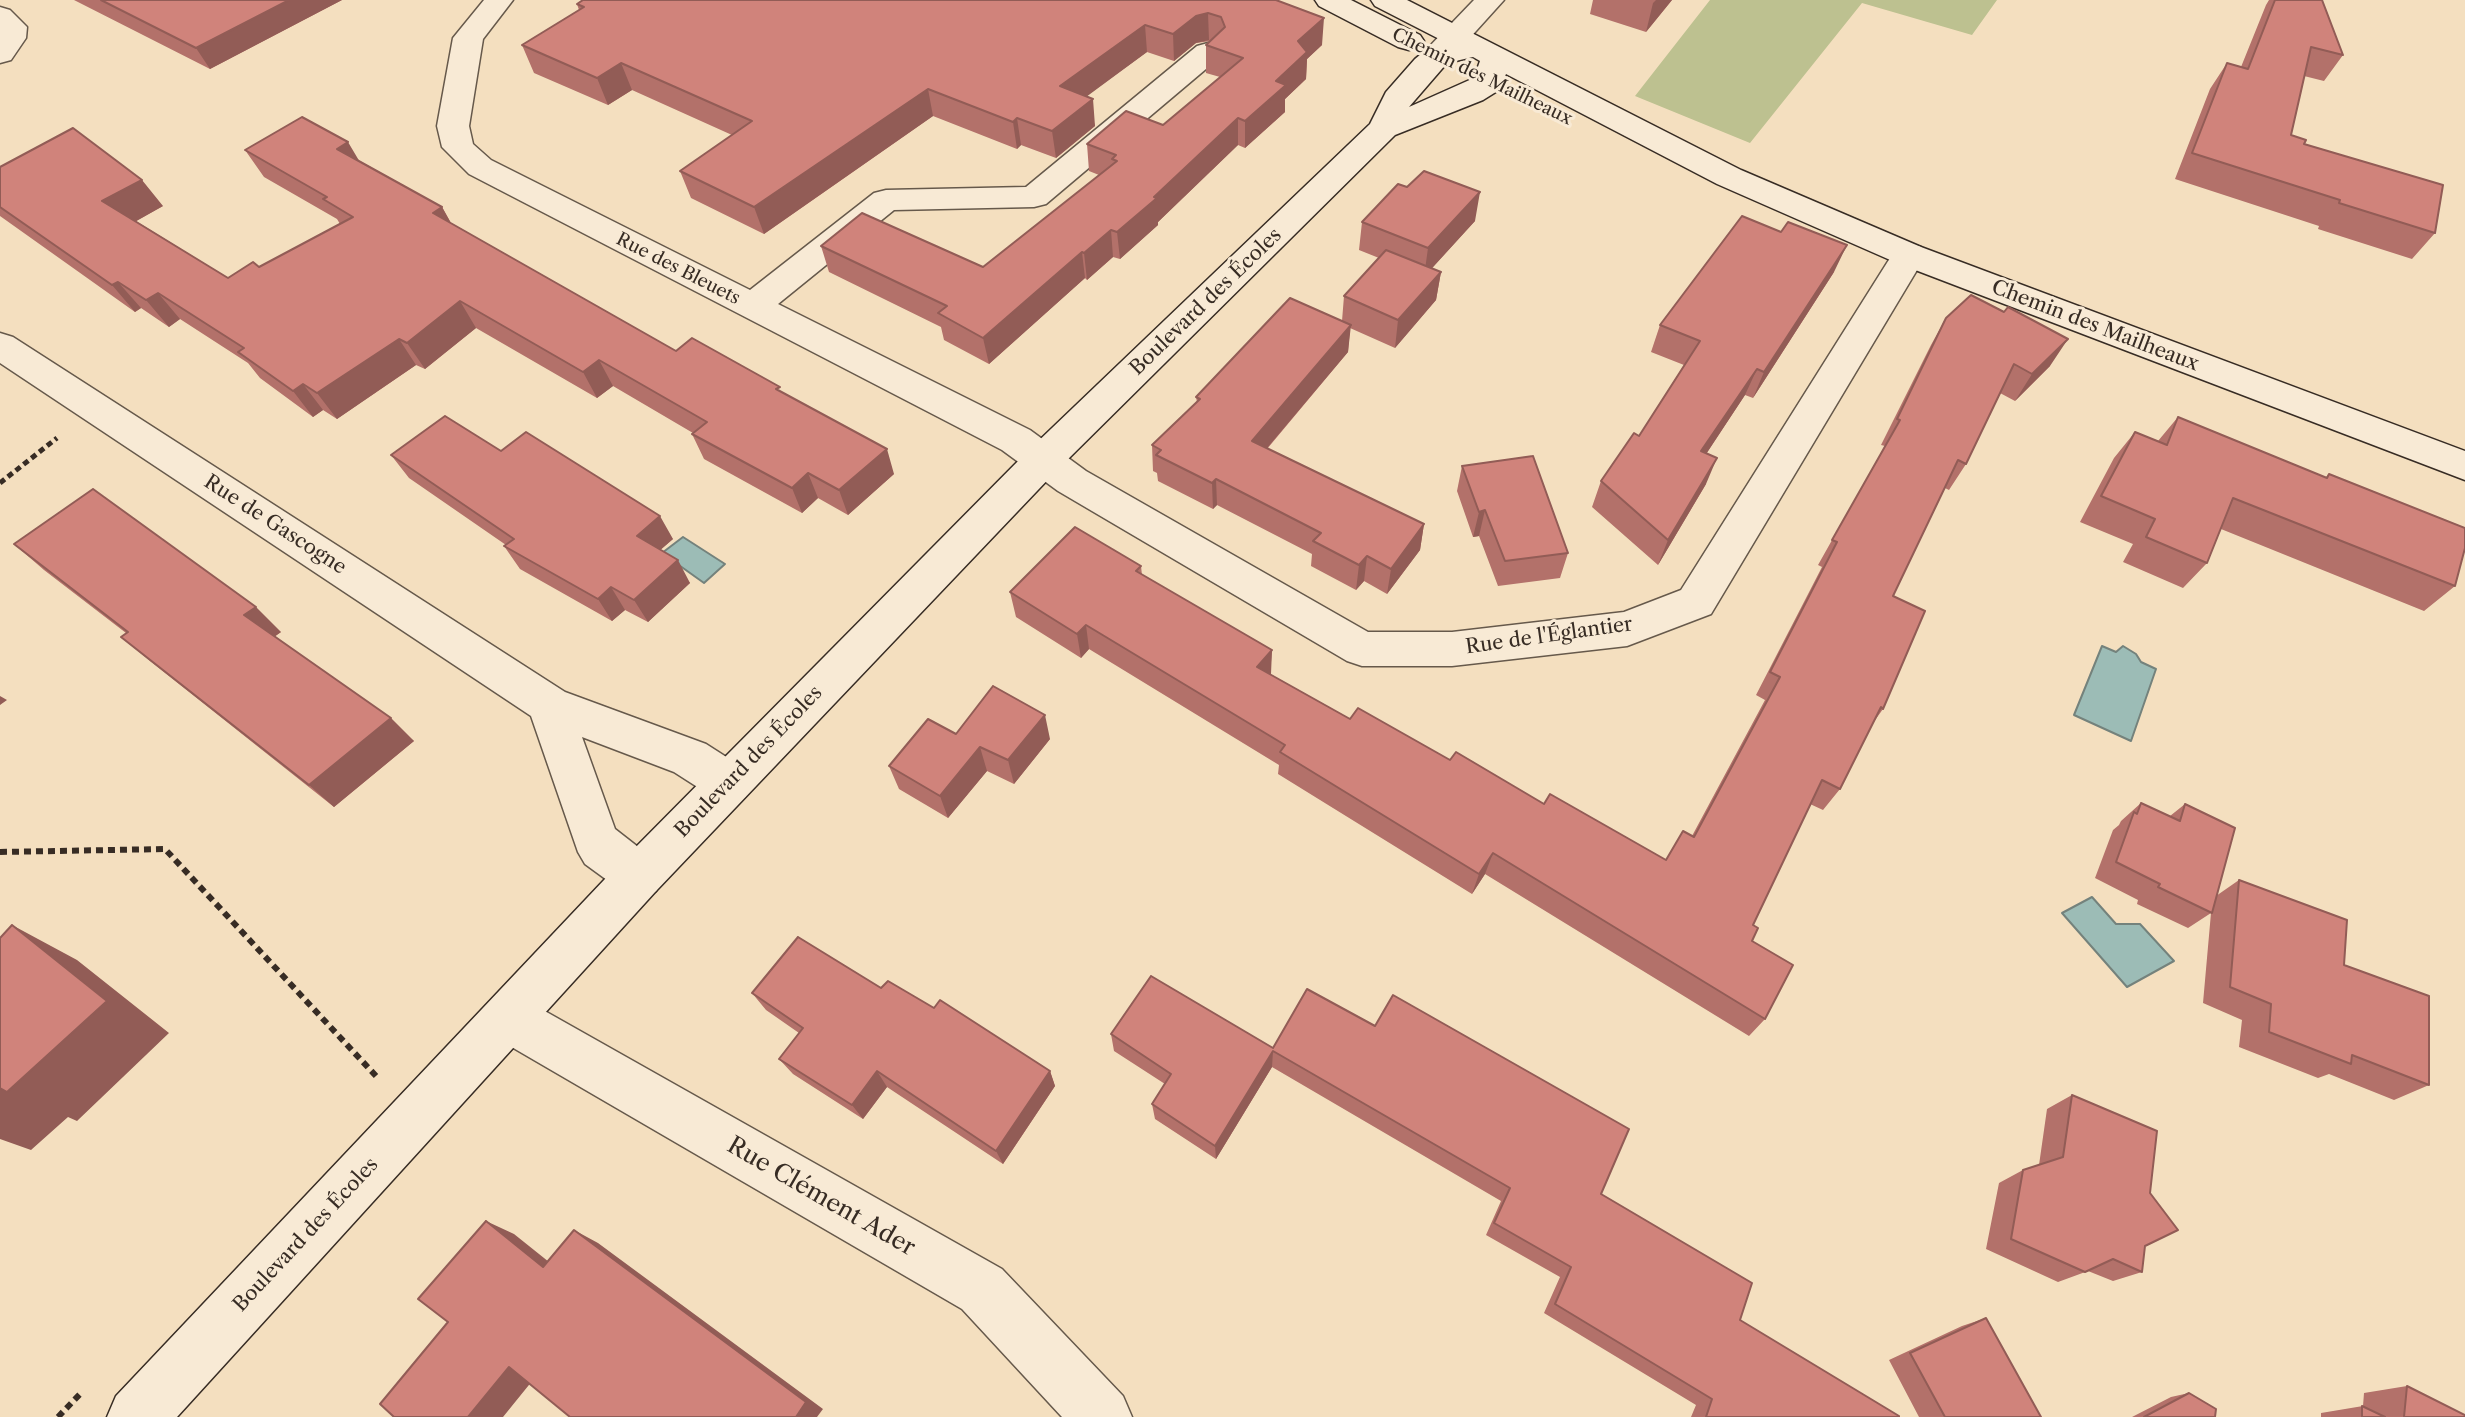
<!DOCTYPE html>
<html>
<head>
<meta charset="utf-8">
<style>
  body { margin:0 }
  canvas { display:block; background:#f4dfbf }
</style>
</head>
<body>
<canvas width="2465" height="1417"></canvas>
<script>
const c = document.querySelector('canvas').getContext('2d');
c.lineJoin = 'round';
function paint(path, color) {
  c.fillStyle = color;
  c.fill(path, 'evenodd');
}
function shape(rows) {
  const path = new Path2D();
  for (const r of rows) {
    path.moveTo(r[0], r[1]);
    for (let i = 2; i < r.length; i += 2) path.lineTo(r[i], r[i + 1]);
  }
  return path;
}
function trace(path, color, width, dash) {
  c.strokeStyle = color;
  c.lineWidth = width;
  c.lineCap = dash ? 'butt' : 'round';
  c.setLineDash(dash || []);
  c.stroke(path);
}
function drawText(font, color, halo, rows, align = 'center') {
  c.font = font + ' "Libre Caslon Text",serif';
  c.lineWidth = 6;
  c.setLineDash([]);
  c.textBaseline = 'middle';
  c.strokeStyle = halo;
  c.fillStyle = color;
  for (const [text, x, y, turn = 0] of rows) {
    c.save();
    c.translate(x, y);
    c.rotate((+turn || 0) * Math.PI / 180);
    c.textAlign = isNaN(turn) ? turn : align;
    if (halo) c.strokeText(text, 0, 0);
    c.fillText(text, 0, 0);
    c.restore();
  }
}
paint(shape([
  [1710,0,1997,0,1972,35,1862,3,1750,143,1635,96]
]), '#bdc190');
const water = shape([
  [683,537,725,564,704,583,662,553,683,537],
  [2102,646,2116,652,2123,646,2136,654,2141,662,2156,669,2131,741,2074,715,2102,646],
  [2092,897,2116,924,2140,924,2174,961,2127,987,2062,913,2092,897]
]);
paint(water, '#9cbcb6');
trace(water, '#74827c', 2);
const street = shape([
  [484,0,513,0,483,39,469,126,473,144,491,160,750,290,874,193,886,190,1026,187,1197,46,1208,43,1219,46,1223,52,1219,58,1046,204,1034,207,894,210,778,304,1030,430,1086,471,1368,632,1452,632,1624,612,1681,590,1897,247,1909,244,1921,247,1926,255,1711,614,1627,646,1452,666,1362,666,1347,661,1058,491,1002,450,469,174,442,147,437,126,453,38,484,0],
  [1474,0,1504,0,1448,62,1437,65,1426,62,1422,56,1426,50,1474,0],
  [0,7,10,10,27,27,26,38,11,60,0,63,0,7],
  [0,333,13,337,565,692,706,744,745,769,752,783,745,797,729,803,713,797,674,772,582,737,615,829,656,861,663,876,656,891,639,898,622,891,585,864,578,852,531,716,0,363,0,333],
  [509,994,527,1001,1002,1269,1123,1396,1132,1417,1062,1417,962,1309,491,1035,484,1018,491,1001,509,994]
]);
const secondary = shape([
  [1315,0,1351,0,1420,35,1424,41,1420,47,1409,50,1398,47,1319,6,1315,0],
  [1371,0,1407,0,1741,170,1921,247,2465,451,2465,480,1897,263,1717,184,1506,74,1499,90,1483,100,1395,135,1057,470,656,891,177,1417,107,1417,116,1396,622,861,1029,450,1370,124,1386,92,1415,59,1426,50,1449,44,1375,6,1371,0],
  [1473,57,1480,61,1474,78,1409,107,1447,63,1473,57]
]);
trace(street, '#66594b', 3);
trace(secondary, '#372c24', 3);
trace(shape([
  [0,483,57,438]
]), '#372c24', 5, [6, 4]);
trace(shape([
  [0,852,165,849,376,1076],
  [58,1417,82,1392]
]), '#372c24', 6, [7, 5]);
paint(street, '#f8ead5');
paint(secondary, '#f8ead5');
paint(shape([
  [74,0,342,0,210,69],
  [1276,0,1322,45,1307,59,1306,79,1285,99,1285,112,1245,148,1238,145,1158,222,1158,225,1120,259,1113,257,1087,280,1085,278,989,364,944,340,941,327,829,272,821,246,983,267,1099,175,1089,171,1087,144,1163,125,1220,77,1206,73,1206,45,1211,41,1196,43,1174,61,1147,52,1086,96,1095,126,1056,158,1021,145,1017,149,933,116,764,234,691,198,680,171,732,135,632,90,608,105,534,73,522,45,579,10,577,4],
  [1593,0,1672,0,1646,32,1590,14],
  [2269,0,2322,0,2343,55,2324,81,2304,76,2291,135,2435,233,2412,259,2318,229,2319,226,2175,179,2210,89,2227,63,2241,67,2266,5],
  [245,150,360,161,442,207,451,223,676,351,782,392,894,474,848,515,818,498,802,513,704,459,692,434,693,433,613,386,597,398,476,328,425,369,416,365,337,419,323,410,313,417,260,378,248,363,180,319,169,327,141,308,135,312,0,216,0,167,163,206,136,221,228,278,259,267,340,224,337,219,264,177],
  [1475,221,1431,269,1441,272,1436,300,1395,348,1350,328,1348,352,1267,449,1424,524,1420,550,1387,594,1364,581,1356,590,1311,566,1312,554,1217,505,1213,509,1158,481,1157,473,1153,471,1152,445,1197,402,1196,397,1342,321,1344,296,1379,258,1359,250,1362,222],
  [1834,272,1753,398,1745,395,1706,454,1706,484,1658,565,1592,507,1601,481,1639,436,1684,365,1651,352,1660,325],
  [1946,318,2050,366,2015,401,2000,393,1966,464,1949,490,1945,488,1893,596,1883,709,1873,723,1840,789,1823,810,1810,804,1753,925,1752,941,1765,1019,1749,1036,1485,874,1472,894,1278,774,1279,765,1089,649,1081,658,1016,617,1010,592,1141,566,1142,575,1272,650,1270,674,1350,719,1450,760,1666,860,1692,836,1765,700,1756,695,1822,567,1818,565,1885,446,1881,445,1931,345],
  [2178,417,2325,478,2329,474,2455,586,2424,611,2221,529,2207,563,2183,588,2123,562,2133,544,2080,522,2114,458,2135,432,2158,441],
  [501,451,673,539,660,550,690,583,648,622,625,610,612,621,520,569,504,546,506,545,409,478,391,455],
  [1462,466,1568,553,1560,578,1498,586,1479,536,1473,537,1457,491],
  [14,544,281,632,275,636,414,741,334,807,150,661,121,637,126,633,44,570],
  [956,734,1050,739,1014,784,987,771,948,818,899,789,889,766],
  [2141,803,2170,816,2185,804,2216,896,2239,880,2344,965,2429,1085,2394,1100,2329,1074,2318,1078,2239,1047,2242,1020,2203,1003,2211,913,2188,928,2137,904,2138,900,2095,878,2113,830,2119,825,2121,821],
  [881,988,934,1008,1050,1071,1055,1086,1003,1164,887,1087,863,1119,793,1074,779,1059,799,1033,766,1010,752,993],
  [1111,1034,1273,1048,1601,1194,1740,1320,1899,1417,1691,1417,1696,1405,1544,1313,1560,1277,1486,1235,1501,1201,1272,1067,1216,1159,1155,1119,1152,1104,1165,1084,1114,1051],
  [2072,1095,2145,1246,2142,1272,2113,1281,2088,1271,2058,1282,1986,1249,1999,1183,2023,1170,2039,1165,2047,1109],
  [1986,1318,2041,1417,1919,1417,1889,1360,1962,1326],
  [2407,1386,2465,1417,2321,1417,2321,1413,2363,1406,2364,1393],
  [2189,1393,2215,1417,2132,1417,2171,1397]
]), '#b3716a');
paint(shape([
  [289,0,342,0,210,69,196,48],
  [1656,0,1672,0,1646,32,1653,3],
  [1208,13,1209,40,1196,43,1174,61,1173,34,1196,16],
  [1324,18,1322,45,1307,59,1306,79,1285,99,1285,112,1245,148,1245,121,1298,41],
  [1145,25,1147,52,1063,114,1060,86],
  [621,63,632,90,608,105,597,78],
  [928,89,933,116,764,234,754,207],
  [1093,99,1095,126,1056,158,1052,131],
  [1017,118,1021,145,1017,149,1013,122],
  [1238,118,1238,145,1158,222,1158,225,1120,259,1117,232],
  [348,142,364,169,337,149],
  [142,180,163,206,124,228,102,201],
  [1480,192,1475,221,1424,277,1428,248],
  [442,207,457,234,433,213],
  [1111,230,1113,257,1087,280,1084,253],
  [1847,245,1834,272,1753,398,1764,372],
  [1082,252,1085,278,989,364,983,338],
  [1441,272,1436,300,1395,348,1398,320],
  [118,282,141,308,135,312,112,285],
  [158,293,180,319,169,327,146,300],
  [460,301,476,328,425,369,407,343],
  [1351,325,1348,352,1251,467,1252,441],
  [399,339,416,365,337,419,317,393],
  [2068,339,2050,366,2015,401,2032,374],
  [599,360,613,386,597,398,583,372],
  [1757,369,1745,395,1691,477,1701,451],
  [303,384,323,410,313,417,293,391],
  [887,449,894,474,848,515,839,490],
  [1717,458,1706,484,1658,565,1668,540],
  [808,473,818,498,802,513,792,488],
  [1216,479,1217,505,1213,509,1212,483],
  [1485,510,1479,536,1473,537,1479,512],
  [660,516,673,539,650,559,637,536],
  [1424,524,1420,550,1387,594,1391,569],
  [1367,556,1364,581,1356,590,1359,565],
  [678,560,690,583,648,622,634,600],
  [611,587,625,610,612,621,598,599],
  [256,607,281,632,270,640,244,615],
  [1086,625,1089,649,1081,658,1077,634],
  [1272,650,1271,674,1256,690,1257,667],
  [0,696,7,700,0,705],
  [1045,715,1050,739,1014,784,1008,760],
  [391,718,414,741,334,807,309,785],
  [980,747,987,771,948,818,940,796],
  [1493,853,1485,874,1472,894,1479,874],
  [12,925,77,960,169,1033,77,1121,68,1117,31,1150,0,1139,0,1087],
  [1273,1051,1272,1067,1216,1159,1215,1146],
  [877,1071,887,1087,863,1119,852,1105],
  [1050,1071,1055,1086,1003,1164,996,1151],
  [486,1221,514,1234,569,1278,543,1267],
  [574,1230,598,1243,823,1409,817,1417,796,1417],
  [509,1367,537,1375,503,1417,468,1417]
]), '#925c56');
const building = shape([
  [101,0,289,0,196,48,101,0],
  [583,0,1276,0,1324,18,1298,41,1307,52,1276,81,1286,85,1245,121,1238,118,1154,197,1157,198,1117,232,1111,230,1084,253,1082,252,983,338,938,313,947,306,821,246,862,213,983,267,1117,161,1112,159,1116,155,1087,144,1126,111,1163,125,1243,58,1206,45,1225,27,1221,17,1208,13,1196,16,1173,34,1145,25,1060,86,1093,99,1052,131,1017,118,1013,122,928,89,754,207,680,171,752,121,621,63,597,78,522,45,584,7,577,4,583,0],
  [2275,0,2322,0,2343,55,2311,47,2291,135,2306,140,2304,144,2443,185,2435,233,2339,203,2340,200,2192,153,2227,63,2248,69,2275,0],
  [302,117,348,142,337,149,442,207,433,213,676,351,692,338,780,387,776,389,887,449,839,490,808,473,792,488,692,434,707,422,599,360,583,372,460,301,407,343,399,339,317,393,303,384,293,391,238,352,244,348,158,293,146,300,118,282,112,285,0,207,0,167,73,128,142,180,102,201,228,278,253,262,259,267,353,217,323,199,327,197,245,150,302,117],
  [1424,171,1480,192,1428,248,1362,222,1398,184,1407,187,1424,171],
  [1742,216,1781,232,1788,222,1847,245,1764,372,1757,369,1701,451,1717,458,1668,540,1601,481,1634,433,1639,436,1700,341,1660,325,1742,216],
  [1386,250,1441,272,1398,320,1344,296,1386,250],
  [1971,295,2004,312,2008,307,2068,339,2032,374,2014,364,1966,464,1958,460,1893,596,1925,611,1883,709,1881,707,1840,789,1822,780,1753,925,1758,928,1752,941,1793,965,1765,1019,1493,853,1479,874,1280,752,1285,745,1086,625,1077,634,1010,592,1075,527,1141,566,1136,571,1272,650,1257,667,1350,719,1358,708,1450,760,1456,752,1544,804,1550,794,1666,860,1683,831,1694,837,1780,677,1770,672,1837,542,1832,540,1900,420,1897,419,1946,318,1971,295],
  [1290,298,1351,325,1252,441,1424,524,1391,569,1367,556,1359,565,1313,541,1321,533,1216,479,1212,483,1156,455,1161,450,1152,445,1200,399,1196,397,1290,298],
  [445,416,501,451,526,432,660,516,637,536,678,560,634,600,611,587,598,599,504,546,514,539,391,455,445,416],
  [2178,417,2327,478,2329,474,2465,528,2465,548,2455,586,2233,498,2207,563,2146,537,2155,519,2101,496,2135,432,2167,445,2178,417],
  [1533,456,1568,553,1505,561,1485,510,1479,512,1462,466,1533,456],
  [93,489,256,607,244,615,391,718,309,785,121,637,128,632,14,544,93,489],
  [993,686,1045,715,1008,760,980,747,940,796,889,766,928,719,956,734,993,686],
  [2141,803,2180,821,2185,804,2235,828,2212,913,2158,887,2160,884,2116,862,2134,812,2137,814,2141,803],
  [2239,880,2347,920,2344,965,2429,996,2429,1085,2352,1055,2351,1064,2269,1032,2271,1004,2230,987,2239,880],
  [12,925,107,1001,7,1092,0,1088,0,938,12,925],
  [798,937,881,988,888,981,934,1008,940,1000,1050,1071,996,1151,877,1071,852,1105,779,1059,803,1028,752,993,798,937],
  [1151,976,1273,1048,1307,989,1375,1026,1393,995,1629,1129,1601,1194,1752,1283,1740,1320,1899,1416,1899,1417,1706,1417,1712,1399,1555,1304,1571,1267,1494,1223,1510,1188,1273,1051,1215,1146,1152,1104,1171,1074,1111,1034,1151,976],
  [2072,1095,2157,1131,2150,1193,2178,1230,2145,1246,2142,1272,2113,1259,2085,1272,2011,1239,2023,1170,2063,1157,2072,1095],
  [486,1221,543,1267,574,1230,806,1402,796,1417,570,1417,509,1367,468,1417,394,1417,380,1404,448,1322,418,1299,486,1221],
  [1986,1318,2041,1417,1945,1417,1910,1353,1986,1318],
  [2407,1386,2465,1415,2465,1417,2404,1417,2407,1386],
  [2189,1393,2216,1409,2215,1417,2144,1417,2189,1393],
  [2362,1406,2385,1417,2362,1417,2362,1406]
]);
paint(building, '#d0837b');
trace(building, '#925c56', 2);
drawText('18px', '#372c24', '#f8ead5', [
  ["Chemin des Mailheaux",1482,77,26],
  ["Rue des Bleuets",678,269,27]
]);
drawText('20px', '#372c24', '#f8ead5', [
  ["Boulevard des Écoles",1206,302,-44],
  ["Chemin des Mailheaux",2095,326,21],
  ["Rue de Gascogne",275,525,33],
  ["Rue de l'Églantier",1549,636,-8],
  ["Boulevard des Écoles",749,762,-46],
  ["Boulevard des Écoles",306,1235,-47]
]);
drawText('24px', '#372c24', '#f8ead5', [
  ["Rue Clément Ader",821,1197,30]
]);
</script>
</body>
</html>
